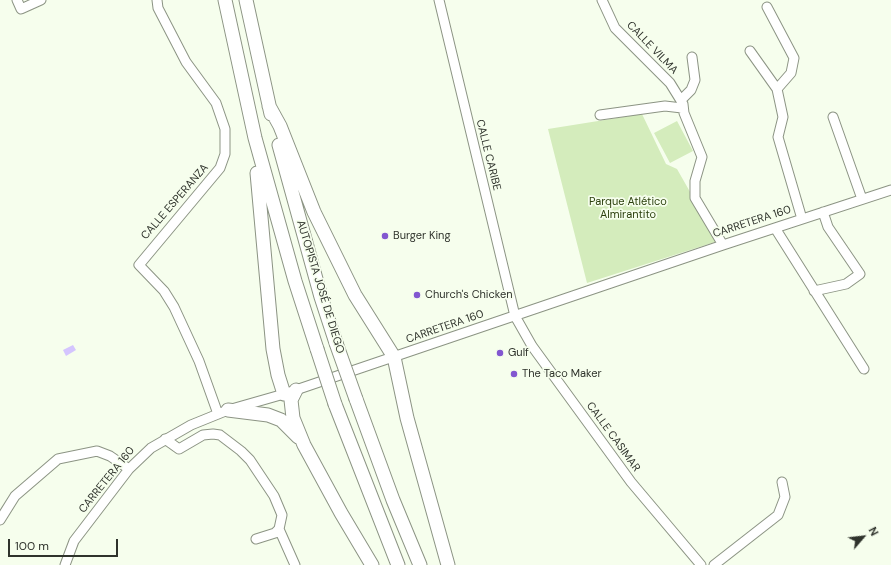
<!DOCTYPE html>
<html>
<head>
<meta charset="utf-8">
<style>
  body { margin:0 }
  #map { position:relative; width:891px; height:565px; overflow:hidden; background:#f6feed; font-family:"DM Sans",sans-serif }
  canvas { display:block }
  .north { position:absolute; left:843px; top:517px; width:40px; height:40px; -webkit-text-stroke:3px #f6feed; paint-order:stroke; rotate:62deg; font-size:11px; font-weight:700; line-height:16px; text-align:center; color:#2f332c }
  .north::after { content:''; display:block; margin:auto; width:14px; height:18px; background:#2f332c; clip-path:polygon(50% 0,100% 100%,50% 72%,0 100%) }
  .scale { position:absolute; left:8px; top:539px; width:110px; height:18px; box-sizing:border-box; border:2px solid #2f332c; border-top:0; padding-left:5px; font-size:12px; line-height:14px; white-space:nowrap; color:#2f332c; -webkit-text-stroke:3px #f6feed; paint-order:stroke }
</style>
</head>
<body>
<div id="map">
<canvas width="891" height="565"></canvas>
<div class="north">N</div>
<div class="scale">100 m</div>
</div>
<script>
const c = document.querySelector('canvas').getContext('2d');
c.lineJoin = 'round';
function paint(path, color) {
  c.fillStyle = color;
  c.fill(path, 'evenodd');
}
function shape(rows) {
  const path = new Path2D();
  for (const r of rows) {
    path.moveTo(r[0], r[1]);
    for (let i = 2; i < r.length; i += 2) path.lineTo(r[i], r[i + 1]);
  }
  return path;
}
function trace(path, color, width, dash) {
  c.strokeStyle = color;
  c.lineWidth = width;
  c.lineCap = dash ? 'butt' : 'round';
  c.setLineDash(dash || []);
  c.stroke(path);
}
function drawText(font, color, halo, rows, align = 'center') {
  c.font = font + ' "DM Sans",sans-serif';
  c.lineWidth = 3.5;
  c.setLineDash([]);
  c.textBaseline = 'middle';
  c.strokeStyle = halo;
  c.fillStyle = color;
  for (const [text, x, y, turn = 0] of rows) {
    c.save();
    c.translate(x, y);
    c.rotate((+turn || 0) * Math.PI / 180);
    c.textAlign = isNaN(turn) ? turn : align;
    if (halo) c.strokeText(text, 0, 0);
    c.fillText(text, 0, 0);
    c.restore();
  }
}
paint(shape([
  [642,114,666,164,677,169,718,241,587,283,548,129],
  [677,121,693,151,670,163,654,133]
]), '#d4ecbc');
paint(shape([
  [73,345,76,350,66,356,63,350]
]), '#d4c5fe');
const minor = shape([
  [17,0,21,9,41,0],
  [157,0,158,8,186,62,216,103,225,129,225,154,220,168,139,265,164,291,174,307,199,361,218,414],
  [439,0,515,316,532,346,631,482,701,565],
  [602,0,615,28,670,83,683,104,684,113,702,157,695,181,695,198,723,245],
  [767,7,794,58,791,73,777,89],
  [750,51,777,89,783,117,778,137,802,219],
  [681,100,691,90,695,80,692,57],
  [600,115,665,106,682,108],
  [833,117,862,199],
  [775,228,864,369],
  [814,291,846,284,860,274,828,227,823,212],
  [165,439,179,449,203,435,213,434,220,435,241,451,250,460,274,496,282,515,279,529,295,565],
  [0,520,15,496,58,459,97,451,110,456,129,469],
  [256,539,275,533,279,529],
  [65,565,74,541,129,469,151,448,191,425,228,410,284,394,723,245,891,190],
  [714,565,778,515,785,497,782,482]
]);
const highway = shape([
  [225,0,255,138,295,281,317,349],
  [246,0,271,114],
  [269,106,280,126,314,212,355,295,394,357,407,418,448,565],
  [279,145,321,297,336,343],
  [257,173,273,349,278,375,284,394],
  [296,390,291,400,293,418,304,445,341,513,372,565],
  [356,399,393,500,420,565],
  [335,404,398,565],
  [228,410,268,415,281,420,298,437]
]);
trace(minor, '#8c9484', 11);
trace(highway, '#8c9484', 15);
trace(minor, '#fff', 9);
trace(highway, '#fff', 13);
const highwayBridge = shape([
  [336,343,356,399],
  [317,349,335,404]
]);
trace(highwayBridge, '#8c9484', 15, []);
trace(highwayBridge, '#fff', 13);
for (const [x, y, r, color] of [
  [385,236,4,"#8257d0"],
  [417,295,4,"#8257d0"],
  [500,353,4,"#8257d0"],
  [514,374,4,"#8257d0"]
]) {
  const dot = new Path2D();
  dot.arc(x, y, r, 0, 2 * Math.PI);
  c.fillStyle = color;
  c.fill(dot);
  trace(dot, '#f6feed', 1.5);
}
drawText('11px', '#2f332c', '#f6feed', [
  ["CALLE VILMA",652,48,46],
  ["CALLE CARIBE",488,155,76],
  ["CALLE ESPERANZA",175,202,-49],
  ["CARRETERA 160",752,222,-18],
  ["AUTOPISTA JOSÉ DE DIEGO",320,287,73],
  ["CARRETERA 160",445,327,-19],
  ["CALLE CASIMAR",613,437,54],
  ["CARRETERA 160",107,480,-51]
]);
drawText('11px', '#2c400e', '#f6feed', [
  ["Parque Atlético",628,202],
  ["Almirantito",628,215]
]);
drawText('11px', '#2f332c', '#f6feed', [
  ["Burger King",393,236],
  ["Church's Chicken",425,295],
  ["Gulf",508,353],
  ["The Taco Maker",522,374]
], 'left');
</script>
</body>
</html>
